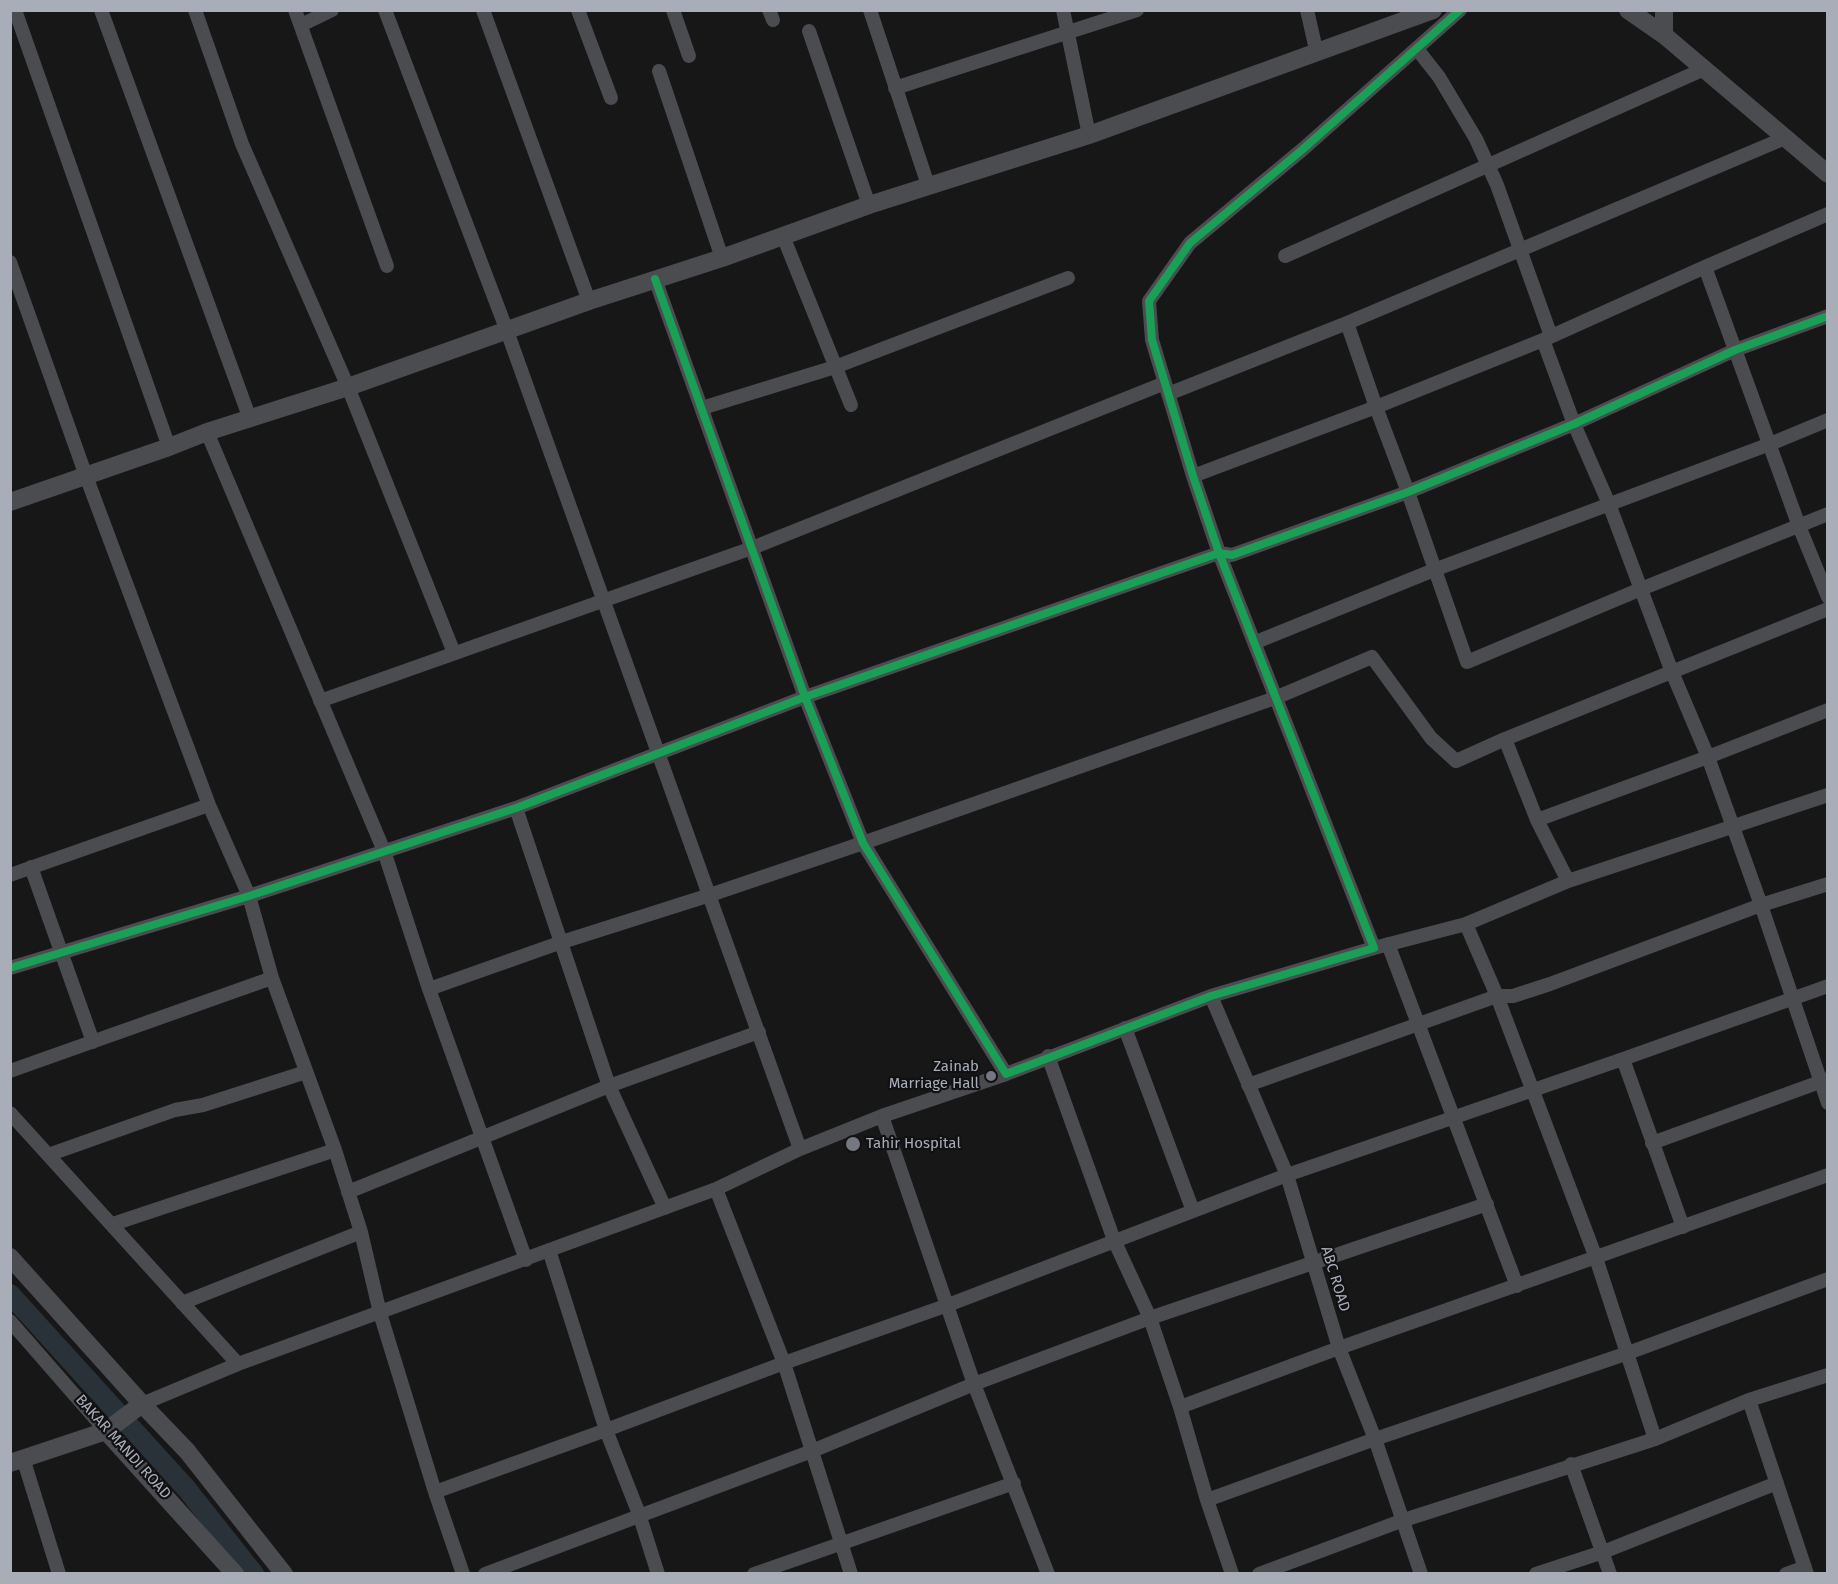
<!DOCTYPE html>
<html>
<head>
<meta charset="utf-8">
<style>
  body { margin:0 }
  #map { position:relative; width:1838px; height:1584px; overflow:hidden; background:#171717; font-family:"Fira Sans",sans-serif }
  canvas { display:block }
  .frame { position:absolute; inset:0; border:12px solid #a8adb8; pointer-events:none }
</style>
</head>
<body>
<div id="map">
<canvas width="1838" height="1584"></canvas>
<div class="frame"></div>
</div>
<script>
const c = document.querySelector('canvas').getContext('2d');
c.lineJoin = 'round';
function shape(rows) {
  const path = new Path2D();
  for (const r of rows) {
    path.moveTo(r[0], r[1]);
    for (let i = 2; i < r.length; i += 2) path.lineTo(r[i], r[i + 1]);
  }
  return path;
}
function trace(path, color, width, dash) {
  c.strokeStyle = color;
  c.lineWidth = width;
  c.lineCap = dash ? 'butt' : 'round';
  c.setLineDash(dash || []);
  c.stroke(path);
}
function drawText(font, color, halo, rows, align = 'center') {
  c.font = font + ' "Fira Sans",sans-serif';
  c.lineWidth = 4.5;
  c.setLineDash([]);
  c.textBaseline = 'middle';
  c.strokeStyle = halo;
  c.fillStyle = color;
  for (const [text, x, y, turn = 0] of rows) {
    c.save();
    c.translate(x, y);
    c.rotate((+turn || 0) * Math.PI / 180);
    c.textAlign = isNaN(turn) ? turn : align;
    if (halo) c.strokeText(text, 0, 0);
    c.fillText(text, 0, 0);
    c.restore();
  }
}
trace(shape([
  [10,1294,186,1488,254,1574]
]), '#2a3239', 20);
trace(shape([
  [15,10,169,447],
  [101,10,250,419],
  [195,10,242,144,348,387,454,653],
  [295,10,387,266],
  [385,10,507,331,800,1149],
  [483,10,589,301],
  [578,10,611,98],
  [673,10,689,56],
  [769,10,773,20],
  [870,10,928,185],
  [1063,10,1089,135],
  [1307,10,1317,54],
  [301,25,332,10],
  [809,31,869,205],
  [1417,49,1439,77,1476,139,1497,185,1551,336],
  [659,71,722,258],
  [895,88,1137,10],
  [1785,138,1347,323,1376,407,1408,492,1467,662,1641,589,1828,514],
  [783,236,851,405],
  [1285,256,1704,69],
  [10,262,86,476,209,805,249,896,272,978,335,1150,361,1232,380,1313,435,1492,463,1574],
  [1705,267,1799,526,1828,597],
  [655,279,805,697,863,843,1006,1074,1211,996,1374,948,1219,553,1193,476,1152,340,1149,301,1190,243,1303,149,1460,10],
  [1543,340,1574,424,1609,504,1672,672,1708,757,1761,905,1828,1103],
  [1168,394,1347,323],
  [702,408,835,367,1068,278],
  [207,432,384,851,429,989,526,1260],
  [1193,476,1376,407,1543,340,1705,267,1828,214],
  [1256,642,1434,570,1770,444,1828,420],
  [320,701,752,548,1165,383],
  [1505,739,1828,609],
  [516,808,609,1086,665,1208],
  [1537,820,1708,757,1828,710],
  [31,867,93,1042],
  [10,875,209,805],
  [1466,924,1568,881,1828,795],
  [1388,944,1517,1286],
  [1374,948,1466,924,1497,996,1596,1258,1655,1439],
  [10,968,249,896,516,808,805,697,1219,553,1232,555,1408,492,1574,424,1735,350,1828,316],
  [429,989,562,942,710,895,863,843,1275,698,1372,657,1431,738,1456,761,1505,739,1537,820,1568,881],
  [1211,996,1287,1175,1339,1348,1375,1439,1421,1574],
  [1125,1028,1193,1211],
  [1048,1056,1114,1240,1150,1318,1180,1407,1207,1500,1232,1574],
  [1623,1059,1683,1227],
  [10,1071,272,978],
  [1248,1085,1497,996,1513,996,1550,984,1761,905,1828,884],
  [10,1113,238,1364],
  [882,1116,974,1384,1048,1574],
  [1652,1143,1828,1079],
  [48,1155,175,1110,203,1105,306,1072],
  [716,1189,784,1363,851,1574],
  [348,1192,609,1086,759,1032],
  [113,1224,335,1150],
  [549,1250,606,1430,639,1514,658,1574],
  [182,1303,361,1232],
  [10,1321,106,1431],
  [1749,1400,1807,1574],
  [142,1404,238,1364,716,1189,800,1149,882,1116,1006,1074],
  [1180,1407,1339,1348,1828,1175],
  [23,1458,59,1574],
  [1571,1464,1610,1574],
  [435,1492,606,1430,784,1363,948,1305,1287,1175,1623,1059,1828,986],
  [1207,1500,1375,1439,1628,1353,1828,1279],
  [485,1574,812,1451,974,1384,1150,1318,1487,1204],
  [754,1574,1014,1483],
  [1259,1574,1401,1521,1655,1439,1749,1400,1828,1375],
  [1536,1574,1603,1552,1777,1483],
  [1786,1574,1805,1567]
]), '#4b4c50', 14);
trace(shape([
  [1628,10,1664,35,1828,174],
  [1664,10,1664,35],
  [10,502,169,447,207,432,348,387,589,301,722,258,869,205,1089,135,1433,10],
  [10,1257,142,1404,187,1451,284,1574],
  [106,1431,235,1574],
  [10,1463,106,1431,142,1404]
]), '#4b4c50', 18);
trace(shape([
  [655,279,805,697,863,843,1006,1074,1211,996,1374,948,1219,553,1193,476,1152,340,1149,301,1190,243,1303,149,1460,10],
  [10,968,249,896,516,808,805,697,1219,553,1232,555,1408,492,1574,424,1735,350,1828,316]
]), '#1a9f57', 8);
for (const [x, y, r, color] of [
  [991,1076,6,"#757880"],
  [853,1144,8,"#757880"]
]) {
  const dot = new Path2D();
  dot.arc(x, y, r, 0, 2 * Math.PI);
  c.fillStyle = color;
  c.fill(dot);
  trace(dot, '#111113', 2);
}
drawText('15px', '#a8adb8', '#111113', [
  ["Zainab",979,1067],
  ["Marriage Hall",979,1084],
  ["Tahir Hospital",866,1144,"left"]
], 'right');
drawText('15px', '#a8adb8', '#111113', [
  ["ABC ROAD",1335,1279,73],
  ["BAKAR MANDI ROAD",123,1447,48]
]);
</script>
</body>
</html>
